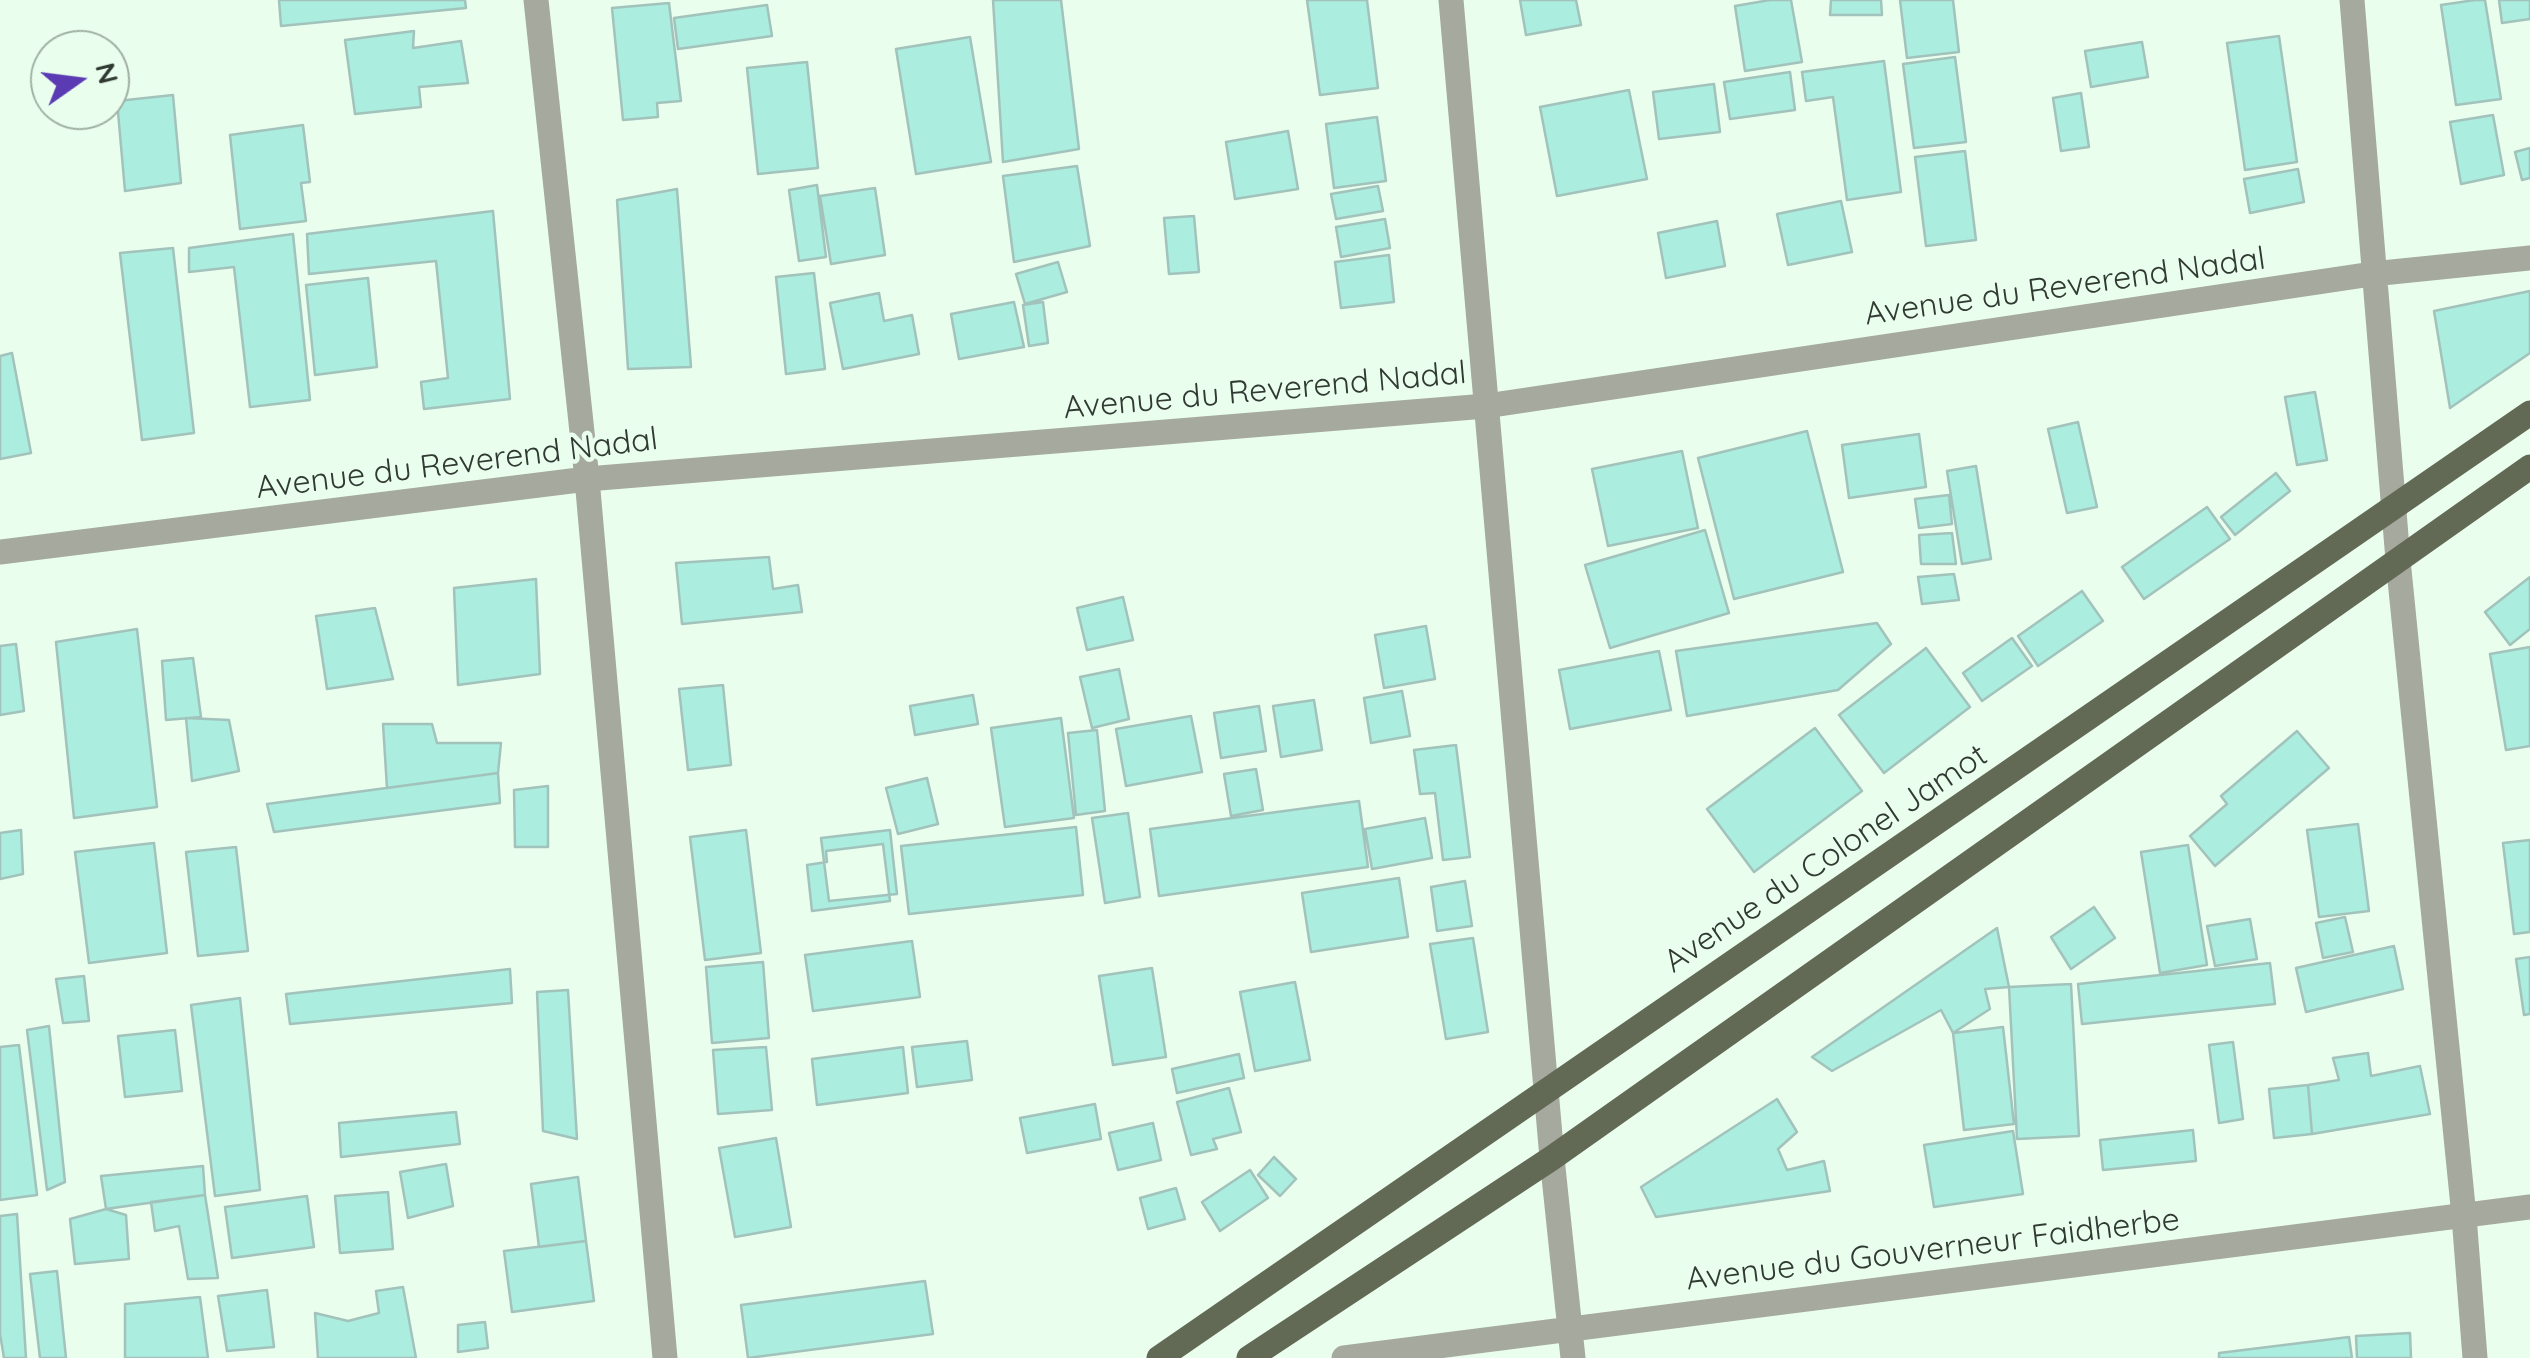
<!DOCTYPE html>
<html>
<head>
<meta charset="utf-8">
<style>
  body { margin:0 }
  #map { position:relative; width:2530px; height:1358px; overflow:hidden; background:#eafeee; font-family:Quicksand,sans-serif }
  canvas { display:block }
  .north { position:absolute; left:30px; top:30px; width:100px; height:100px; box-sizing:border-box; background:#eafeee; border:2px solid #a0b0a3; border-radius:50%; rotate:76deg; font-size:28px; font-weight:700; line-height:40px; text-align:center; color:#303a32 }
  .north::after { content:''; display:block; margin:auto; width:35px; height:45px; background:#5b3bb4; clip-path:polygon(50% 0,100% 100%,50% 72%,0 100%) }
</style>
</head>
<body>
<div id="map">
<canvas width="2530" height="1358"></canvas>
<div class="north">N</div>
</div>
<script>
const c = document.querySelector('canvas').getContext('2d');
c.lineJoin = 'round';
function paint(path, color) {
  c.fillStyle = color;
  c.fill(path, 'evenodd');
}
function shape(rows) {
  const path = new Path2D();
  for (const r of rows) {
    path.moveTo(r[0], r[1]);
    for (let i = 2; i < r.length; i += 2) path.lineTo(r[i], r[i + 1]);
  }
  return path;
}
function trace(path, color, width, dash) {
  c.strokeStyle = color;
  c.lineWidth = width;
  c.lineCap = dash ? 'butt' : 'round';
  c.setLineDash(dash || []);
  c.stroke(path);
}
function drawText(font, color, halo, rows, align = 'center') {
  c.font = font + ' Quicksand,sans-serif';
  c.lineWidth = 9;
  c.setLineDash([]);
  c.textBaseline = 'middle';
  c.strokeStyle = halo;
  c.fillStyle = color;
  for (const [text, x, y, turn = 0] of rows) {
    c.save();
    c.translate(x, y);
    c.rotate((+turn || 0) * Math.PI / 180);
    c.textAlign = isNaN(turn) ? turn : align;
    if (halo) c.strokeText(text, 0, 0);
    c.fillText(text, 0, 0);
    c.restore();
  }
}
const building = shape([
  [279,0,465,0,466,8,281,26,279,0],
  [993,0,1061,0,1079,149,1003,162,993,0],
  [1307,0,1367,0,1378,88,1320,95,1307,0],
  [1520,0,1576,0,1581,25,1526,35,1520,0],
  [1770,0,1791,0,1802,62,1745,71,1735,6,1770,0],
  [1831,0,1881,0,1882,15,1830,15,1831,0],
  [1900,0,1953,0,1959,52,1907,58,1900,0],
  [2475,0,2485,0,2501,99,2456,105,2441,5,2475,0],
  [2499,0,2530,0,2530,19,2502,23,2499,0],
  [669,3,681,101,657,103,658,117,623,120,612,8,669,3],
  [767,5,772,36,678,49,674,18,767,5],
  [414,31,413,48,461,41,468,83,419,87,421,107,355,114,345,40,414,31],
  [2279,36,2297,162,2245,170,2227,43,2279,36],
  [970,37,991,162,916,174,896,49,970,37],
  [2142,42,2148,77,2091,87,2085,51,2142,42],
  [1955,57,1966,142,1914,148,1903,64,1955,57],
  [1884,61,1901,192,1847,200,1833,97,1806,101,1802,72,1884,61],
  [807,62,818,168,758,174,747,68,807,62],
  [1790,72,1795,110,1730,119,1724,82,1790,72],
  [1714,84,1720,132,1659,139,1653,92,1714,84],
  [1629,90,1647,179,1557,196,1540,107,1629,90],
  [2081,93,2089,147,2061,151,2053,98,2081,93],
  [173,95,181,183,125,191,117,101,173,95],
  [2493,115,2504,175,2461,184,2450,122,2493,115],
  [1377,117,1386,181,1334,188,1326,124,1377,117],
  [303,125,310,182,301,183,306,221,240,229,230,135,303,125],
  [1288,131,1298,189,1235,199,1226,142,1288,131],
  [2530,148,2530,178,2522,180,2515,152,2530,148],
  [1965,151,1976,240,1926,246,1915,157,1965,151],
  [1077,166,1090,246,1014,262,1003,176,1077,166],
  [2298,169,2304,202,2250,213,2244,179,2298,169],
  [817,185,826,257,799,261,789,190,817,185],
  [1378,186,1383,211,1336,219,1331,194,1378,186],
  [875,188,885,255,831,264,820,196,875,188],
  [677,189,691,367,628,369,617,200,677,189],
  [1841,201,1852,252,1788,265,1777,214,1841,201],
  [493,211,510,399,424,409,421,382,448,378,436,261,309,274,307,234,493,211],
  [1194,216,1199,272,1169,274,1164,218,1194,216],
  [1385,219,1390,248,1341,257,1336,227,1385,219],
  [1717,221,1725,266,1666,278,1658,233,1717,221],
  [293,234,310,400,250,407,234,267,189,272,189,248,293,234],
  [173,248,194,433,142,440,120,253,173,248],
  [1389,255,1394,302,1341,308,1335,262,1389,255],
  [1058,262,1067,292,1025,304,1016,274,1058,262],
  [814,273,825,369,786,374,776,277,814,273],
  [368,278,377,367,315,375,306,285,368,278],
  [2530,291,2530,353,2450,408,2434,311,2530,291],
  [879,293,884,321,912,315,919,354,843,369,830,303,879,293],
  [1014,302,1024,347,959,359,951,314,1014,302],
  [1043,302,1048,343,1029,346,1023,305,1043,302],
  [12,353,31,453,0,459,0,356,12,353],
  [2315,392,2327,460,2297,465,2285,397,2315,392],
  [2078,422,2097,507,2067,513,2048,429,2078,422],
  [1807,431,1843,572,1734,599,1698,458,1807,431],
  [1919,434,1926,487,1849,498,1842,445,1919,434],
  [1682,451,1698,528,1608,546,1592,469,1682,451],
  [1976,466,1991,559,1962,564,1947,471,1976,466],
  [2276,473,2290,491,2235,535,2221,517,2276,473],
  [1949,495,1952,524,1919,528,1915,499,1949,495],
  [2207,507,2230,539,2144,599,2122,567,2207,507],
  [1705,530,1729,613,1610,648,1585,565,1705,530],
  [1952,533,1956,564,1921,564,1919,535,1952,533],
  [769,557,773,589,798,585,802,612,682,624,676,563,769,557],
  [1954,574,1959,600,1922,604,1918,577,1954,574],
  [2530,577,2530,629,2510,645,2485,612,2530,577],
  [536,579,540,674,458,685,454,588,536,579],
  [2082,591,2103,621,2038,666,2018,636,2082,591],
  [1123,597,1133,640,1087,650,1077,608,1123,597],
  [375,608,393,679,327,689,316,616,375,608],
  [1877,623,1891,644,1838,690,1687,716,1676,651,1877,623],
  [1426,626,1435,679,1384,688,1375,635,1426,626],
  [137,629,157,807,74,818,56,642,137,629],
  [2012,638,2032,666,1982,701,1963,673,2012,638],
  [16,644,24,711,0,715,0,646,16,644],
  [2530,647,2530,746,2506,750,2490,654,2530,647],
  [1926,648,1970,707,1884,773,1839,715,1926,648],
  [1659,651,1671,710,1570,729,1559,670,1659,651],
  [193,658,201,717,166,720,162,661,193,658],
  [1119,669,1129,719,1092,728,1080,677,1119,669],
  [723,685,731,765,688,770,679,689,723,685],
  [1402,691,1410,736,1371,743,1364,698,1402,691],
  [973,695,978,724,915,735,910,706,973,695],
  [1314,700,1322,750,1281,757,1273,706,1314,700],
  [1259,706,1266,751,1221,758,1214,713,1259,706],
  [1191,716,1202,772,1126,786,1116,729,1191,716],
  [186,718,229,720,239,771,192,781,186,718],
  [1061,718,1074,818,1005,827,991,728,1061,718],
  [383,724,432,724,437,743,501,743,498,773,387,788,383,724],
  [1815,728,1862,791,1754,872,1707,809,1815,728],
  [1097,730,1105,811,1076,815,1068,733,1097,730],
  [2297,731,2329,768,2215,866,2190,836,2227,804,2221,796,2297,731],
  [1456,745,1470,857,1443,860,1435,793,1420,794,1414,750,1456,745],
  [1256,769,1263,810,1231,816,1224,774,1256,769],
  [498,773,500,803,274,832,267,804,498,773],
  [927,778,938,824,898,834,886,788,927,778],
  [548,786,548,847,515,847,514,790,548,786],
  [1359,801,1368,867,1159,896,1150,829,1359,801],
  [1128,813,1140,897,1105,903,1092,818,1128,813],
  [1425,818,1432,858,1372,869,1365,829,1425,818],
  [2358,824,2369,911,2319,917,2307,830,2358,824],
  [1076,827,1083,895,909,914,901,846,1076,827],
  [21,830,23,874,0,879,0,833,21,830],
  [746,830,761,953,705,960,690,837,746,830],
  [890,830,897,894,829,901,821,838,890,830],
  [2530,840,2530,932,2514,934,2503,843,2530,840],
  [154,843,167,953,89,963,75,852,154,843],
  [883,844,890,901,812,911,807,865,827,862,826,851,883,844],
  [2188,845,2207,965,2160,973,2141,852,2188,845],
  [236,847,248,951,198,956,186,852,236,847],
  [1399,878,1408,937,1311,952,1302,893,1399,878],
  [1465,881,1472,926,1437,931,1431,887,1465,881],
  [2094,907,2115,938,2071,969,2051,937,2094,907],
  [2345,917,2353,952,2323,958,2316,923,2345,917],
  [2250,919,2257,959,2215,966,2207,926,2250,919],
  [1997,928,2009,987,1985,989,1990,1009,1953,1033,1941,1010,1832,1071,1812,1057,1997,928],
  [1473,938,1488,1032,1446,1039,1430,944,1473,938],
  [912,941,920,997,813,1011,805,955,912,941],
  [2394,946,2403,989,2306,1012,2296,968,2394,946],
  [2530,957,2530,1014,2524,1015,2516,959,2530,957],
  [763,962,769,1038,712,1043,706,967,763,962],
  [2270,963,2275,1004,2082,1024,2078,984,2270,963],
  [1152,968,1166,1057,1113,1065,1099,976,1152,968],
  [510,969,512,1003,290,1024,286,994,510,969],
  [84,976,89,1021,63,1023,56,979,84,976],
  [1295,982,1310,1060,1255,1071,1240,992,1295,982],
  [2071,984,2079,1136,2017,1139,2009,987,2071,984],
  [568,990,577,1139,543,1131,537,992,568,990],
  [240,998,260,1190,215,1196,191,1005,240,998],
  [49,1026,65,1182,47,1190,27,1030,49,1026],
  [2003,1027,2014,1124,1964,1130,1953,1033,2003,1027],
  [175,1030,182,1091,125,1097,118,1036,175,1030],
  [967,1041,972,1080,917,1087,912,1047,967,1041],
  [2233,1042,2243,1119,2219,1123,2209,1045,2233,1042],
  [19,1045,37,1195,0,1200,0,1047,19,1045],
  [766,1047,772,1110,718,1114,713,1050,766,1047],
  [903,1047,908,1093,817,1105,812,1059,903,1047],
  [2368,1053,2371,1076,2420,1066,2430,1114,2312,1134,2308,1085,2339,1080,2333,1058,2368,1053],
  [1239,1054,1244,1078,1177,1093,1172,1069,1239,1054],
  [2308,1085,2312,1134,2274,1138,2269,1089,2308,1085],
  [1229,1088,1241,1132,1213,1139,1217,1149,1191,1155,1177,1102,1229,1088],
  [1777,1099,1797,1132,1778,1149,1787,1170,1824,1161,1830,1191,1656,1217,1641,1187,1777,1099],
  [1095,1104,1101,1139,1027,1153,1020,1118,1095,1104],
  [456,1112,460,1144,341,1157,339,1123,456,1112],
  [1153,1123,1161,1160,1118,1170,1109,1133,1153,1123],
  [2193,1130,2196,1161,2103,1170,2100,1140,2193,1130],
  [2013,1131,2023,1194,1934,1207,1924,1145,2013,1131],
  [776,1138,791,1227,735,1237,719,1148,776,1138],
  [1274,1157,1296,1179,1280,1196,1258,1175,1274,1157],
  [446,1164,453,1206,408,1218,400,1172,446,1164],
  [203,1166,205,1195,106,1209,101,1176,203,1166],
  [1250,1170,1268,1198,1220,1231,1202,1202,1250,1170],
  [578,1177,586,1241,539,1247,531,1184,578,1177],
  [1176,1188,1185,1219,1148,1229,1140,1198,1176,1188],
  [388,1192,393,1249,340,1253,335,1196,388,1192],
  [205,1195,218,1278,188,1279,179,1226,155,1231,151,1202,205,1195],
  [307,1196,314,1247,232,1258,225,1207,307,1196],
  [106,1209,126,1215,129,1259,75,1264,70,1219,106,1209],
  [17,1214,26,1358,4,1358,0,1334,0,1216,17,1214],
  [586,1241,594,1301,512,1312,504,1251,586,1241],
  [57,1271,66,1358,40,1358,30,1274,57,1271],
  [925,1281,933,1334,748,1358,741,1305,925,1281],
  [403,1287,416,1358,318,1358,315,1313,348,1321,379,1313,376,1291,403,1287],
  [267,1290,274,1347,227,1351,218,1296,267,1290],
  [200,1297,208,1358,125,1358,125,1304,200,1297],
  [485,1322,488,1348,458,1352,458,1325,485,1322],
  [2410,1333,2411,1358,2357,1358,2356,1336,2410,1333],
  [2349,1337,2352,1358,2219,1358,2219,1353,2349,1337]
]);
paint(building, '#abedde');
trace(building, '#a2c3bb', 2.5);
trace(shape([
  [536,0,587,479,665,1358],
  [1451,0,1552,1158,1573,1358],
  [2352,0,2398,560,2464,1216,2475,1358],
  [0,552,587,479,1486,406,2372,274,2530,258],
  [1344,1358,2530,1207]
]), '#a5a99e', 25);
trace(shape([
  [1159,1358,2530,413],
  [1249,1358,1552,1158,2530,467]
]), '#626955', 25);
drawText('32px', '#303a32', '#eafeee', [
  ["Avenue du Reverend Nadal",2065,287,-8],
  ["Avenue du Reverend Nadal",1265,391,-5],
  ["Avenue du Reverend Nadal",457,464,-7],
  ["Avenue du Colonel Jamot",1826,859,-34],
  ["Avenue du Gouverneur Faidherbe",1933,1250,-7]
]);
</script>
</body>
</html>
